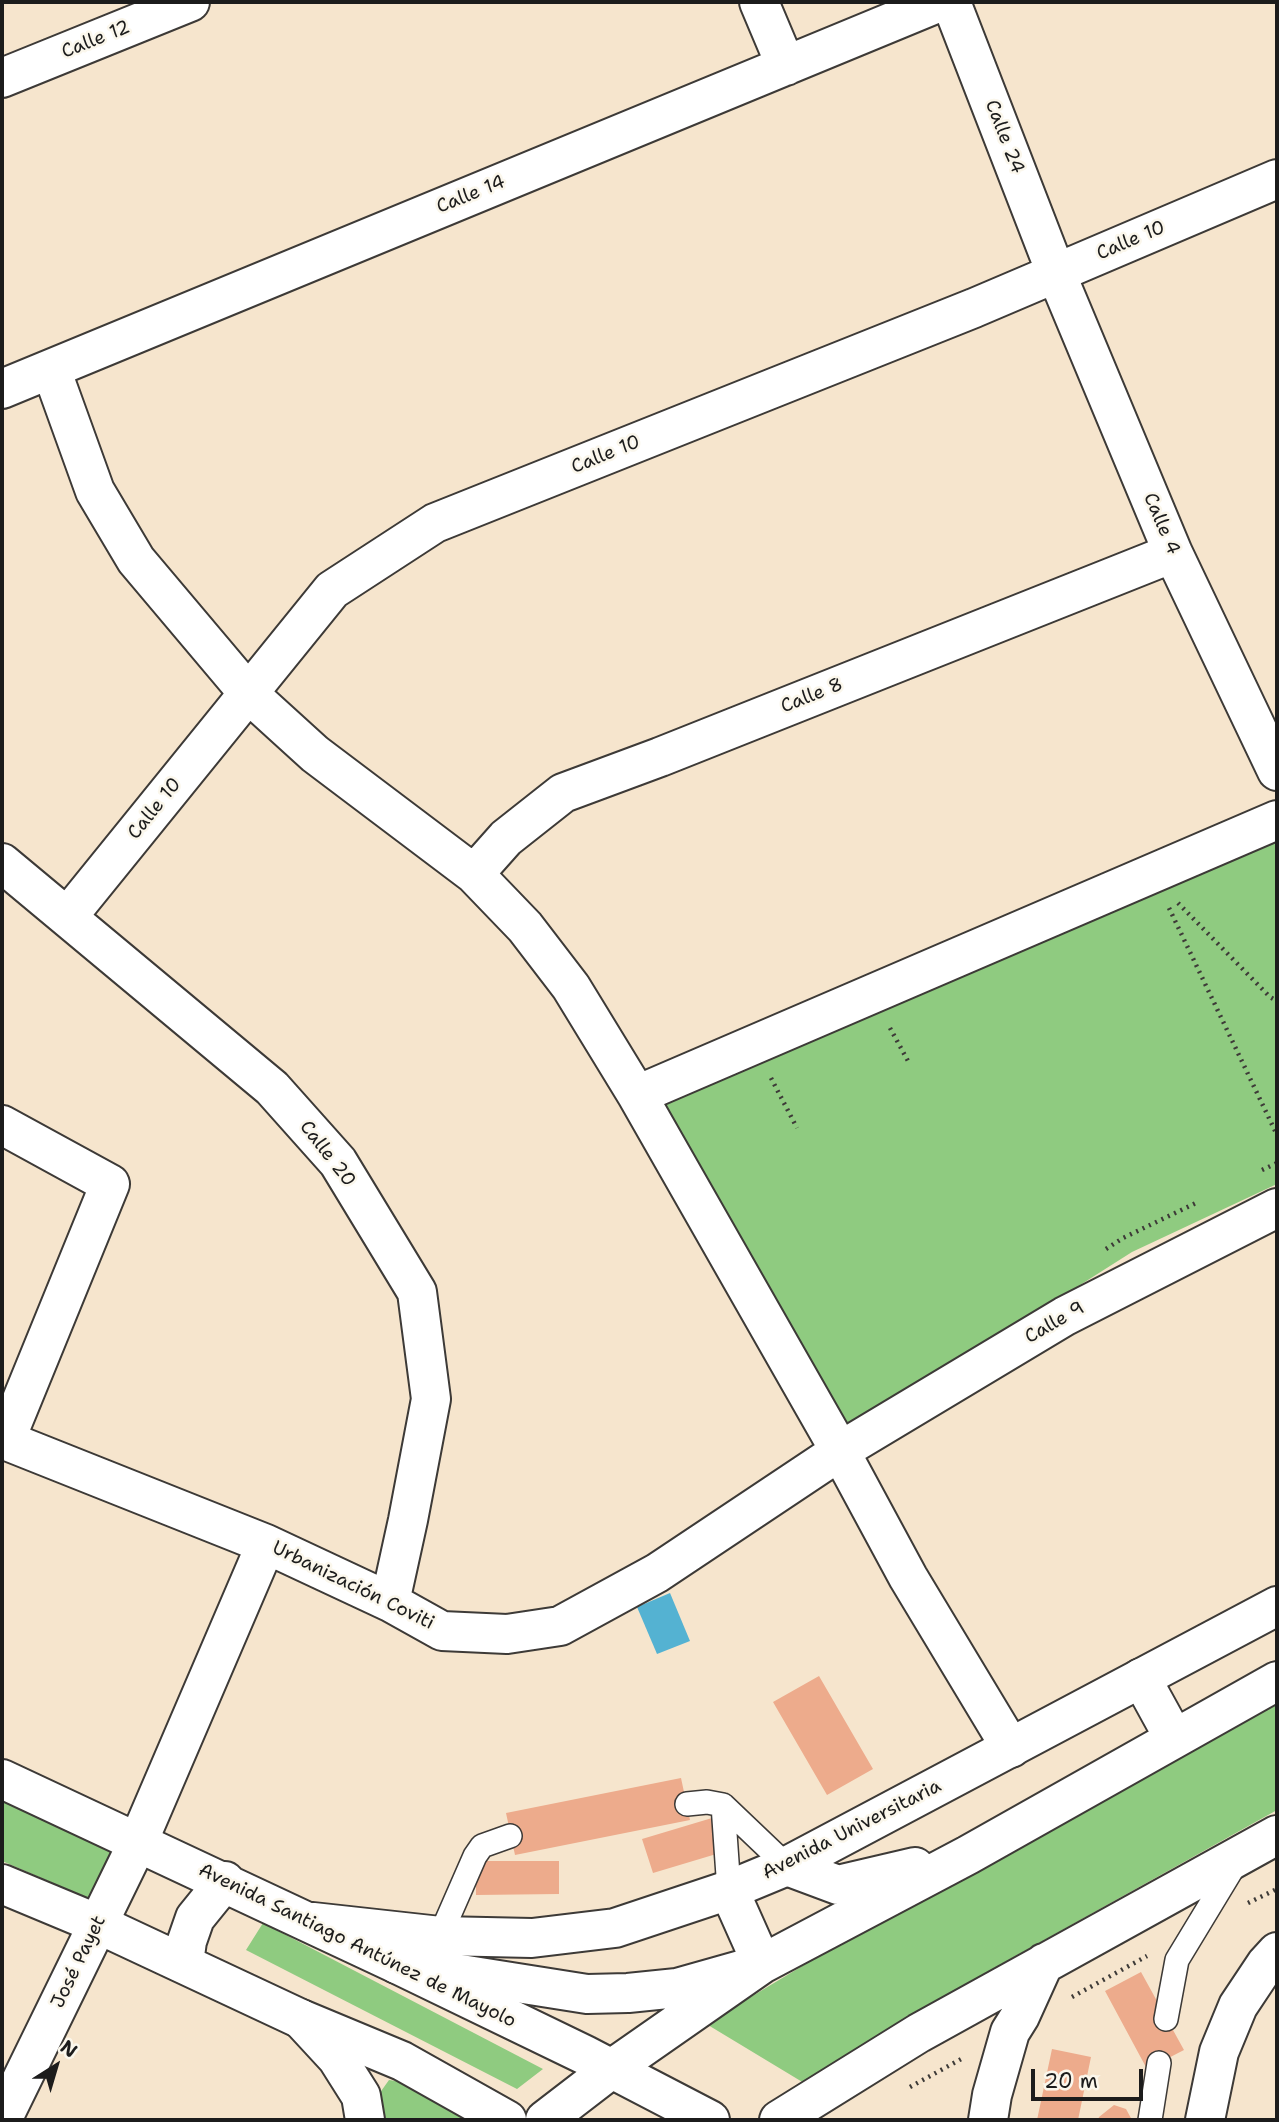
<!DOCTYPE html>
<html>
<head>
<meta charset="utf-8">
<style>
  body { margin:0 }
  #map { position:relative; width:1279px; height:2122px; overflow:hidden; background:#f6e5cd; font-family:"Shantell Sans",sans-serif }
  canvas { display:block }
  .frame { position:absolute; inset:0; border:4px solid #1c1c1c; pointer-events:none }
  .north { position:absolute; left:21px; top:2031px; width:70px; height:70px; -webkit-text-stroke:5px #fbf7ec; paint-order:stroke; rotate:37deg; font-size:19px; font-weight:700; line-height:28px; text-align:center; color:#1c1c1c }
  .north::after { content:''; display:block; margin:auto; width:24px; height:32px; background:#1c1c1c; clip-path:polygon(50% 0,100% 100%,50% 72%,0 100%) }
  .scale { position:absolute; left:1031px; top:2069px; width:112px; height:32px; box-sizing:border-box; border:4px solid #1c1c1c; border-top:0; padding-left:9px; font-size:21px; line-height:24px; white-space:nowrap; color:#1c1c1c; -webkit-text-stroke:5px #fbf7ec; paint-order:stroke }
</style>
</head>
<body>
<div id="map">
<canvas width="1279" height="2122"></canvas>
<div class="frame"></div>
<div class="north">N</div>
<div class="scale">20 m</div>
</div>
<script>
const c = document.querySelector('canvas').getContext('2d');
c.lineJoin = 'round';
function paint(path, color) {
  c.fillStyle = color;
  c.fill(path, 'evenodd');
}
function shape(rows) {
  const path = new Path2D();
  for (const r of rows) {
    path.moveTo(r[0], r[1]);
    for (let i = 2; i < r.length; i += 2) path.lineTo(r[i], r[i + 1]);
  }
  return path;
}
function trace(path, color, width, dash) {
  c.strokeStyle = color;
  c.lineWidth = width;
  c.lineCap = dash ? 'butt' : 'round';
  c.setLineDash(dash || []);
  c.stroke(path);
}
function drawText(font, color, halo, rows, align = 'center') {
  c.font = font + ' "Shantell Sans",sans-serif';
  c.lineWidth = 5;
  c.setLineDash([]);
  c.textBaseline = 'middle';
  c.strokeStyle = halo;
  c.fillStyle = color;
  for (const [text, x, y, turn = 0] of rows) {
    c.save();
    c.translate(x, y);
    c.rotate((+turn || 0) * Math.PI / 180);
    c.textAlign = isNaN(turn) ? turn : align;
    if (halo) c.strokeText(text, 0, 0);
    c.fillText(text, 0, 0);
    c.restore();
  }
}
paint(shape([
  [1277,836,1277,1184,1132,1252,962,1360,845,1428,657,1092],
  [1277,1702,1277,1810,987,1972,804,2083,708,2025,744,2001,849,1938],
  [2,1799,114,1850,90,1899,2,1861],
  [263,1923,543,2069,517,2089,246,1950],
  [389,2080,410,2083,479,2120,384,2120,379,2094]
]), '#8fcb80');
paint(shape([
  [670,1593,690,1641,657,1654,637,1607]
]), '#54b2d2');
paint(shape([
  [819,1676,873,1769,827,1795,773,1702],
  [681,1778,690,1820,515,1855,506,1813],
  [712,1818,723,1852,653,1873,642,1839],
  [476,1861,559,1861,559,1894,476,1895],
  [1141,1972,1184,2050,1147,2069,1105,1991],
  [1052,2049,1091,2057,1078,2120,1037,2120],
  [1114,2105,1126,2109,1132,2120,1098,2120,1099,2117]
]), '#edab8c');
const service = shape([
  [687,1804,707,1802,723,1805,787,1866],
  [723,1805,729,1890],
  [440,1936,475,1856,482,1846,510,1836],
  [1166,2019,1177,1960,1237,1861],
  [1150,2120,1159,2063]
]);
const minor = shape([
  [759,2,786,66],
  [951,2,1056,273,1173,553,1277,771],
  [2,78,190,2],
  [51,369,95,491,136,560,249,694,315,754,474,874,525,927,571,987,637,1095,840,1451,908,1577,1011,1748],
  [2,389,940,2],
  [2,863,272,1088,338,1162,417,1292,431,1399,408,1520,390,1602],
  [474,874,506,838,563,793,660,757,1173,553],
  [68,916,332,590,435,523,974,308,1277,179],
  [637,1095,1277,820],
  [2,1125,110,1184,5,1441],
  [2,1439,266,1544,390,1602,442,1631,507,1634,560,1626,657,1573,840,1451,1065,1316,1277,1208],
  [2,2120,138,1842,266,1544]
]);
const tertiary = shape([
  [313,1922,440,1936,532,1938,615,1928,729,1890,787,1866,1277,1606],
  [1205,2120,1219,2052,1238,2006,1266,1964,1277,1952]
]);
const secondary = shape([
  [2,1779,397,1964,585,2055,710,2120],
  [2,1884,98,1924,301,2019,402,2061,507,2120],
  [184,1963,187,1941,195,1918,225,1881]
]);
const primary = shape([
  [1141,1678,1174,1738],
  [787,1866,838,1885,915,1867],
  [397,1964,587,1994,628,1993,677,1988,762,1964,729,1890],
  [301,2019,337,2058,361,2096,365,2120],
  [545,2120,610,2070,762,1964,968,1855,1277,1681],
  [779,2120,919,2033,1277,1835],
  [988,2120,992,2095,1010,2032,1020,2016,1044,1963]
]);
trace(service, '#3d3a37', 26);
trace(minor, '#3d3a37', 42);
trace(tertiary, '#3d3a37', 42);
trace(secondary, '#3d3a37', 42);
trace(primary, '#3d3a37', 42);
trace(shape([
  [1178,903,1270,997,1277,1001],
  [1169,908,1277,1135],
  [890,1028,908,1061],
  [771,1078,797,1128],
  [1262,1170,1277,1163],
  [1106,1249,1123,1238,1198,1202],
  [1248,1903,1277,1889],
  [1072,1997,1147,1956],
  [910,2087,963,2058]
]), '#3d3a37', 4.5, [2, 5]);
trace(service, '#fff', 23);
trace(minor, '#fff', 38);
trace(tertiary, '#fff', 38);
trace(secondary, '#fff', 38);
trace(primary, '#fff', 38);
drawText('19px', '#1c1c1c', '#fbf7ec', [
  ["Calle 12",96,40,-22],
  ["Calle 24",1004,137,69],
  ["Calle 14",471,195,-22],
  ["Calle 10",1131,241,-23],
  ["Calle 10",606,455,-22],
  ["Calle 4",1161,524,67],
  ["Calle 8",812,696,-22],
  ["Calle 10",155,809,-51],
  ["Calle 20",327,1154,52],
  ["Calle 9",1055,1323,-30],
  ["Urbanización Coviti",353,1586,26],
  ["Avenida Universitaria",852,1830,-27],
  ["Avenida Santiago Antúnez de Mayolo",357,1946,26],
  ["José Payet",79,1962,-64]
]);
</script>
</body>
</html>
